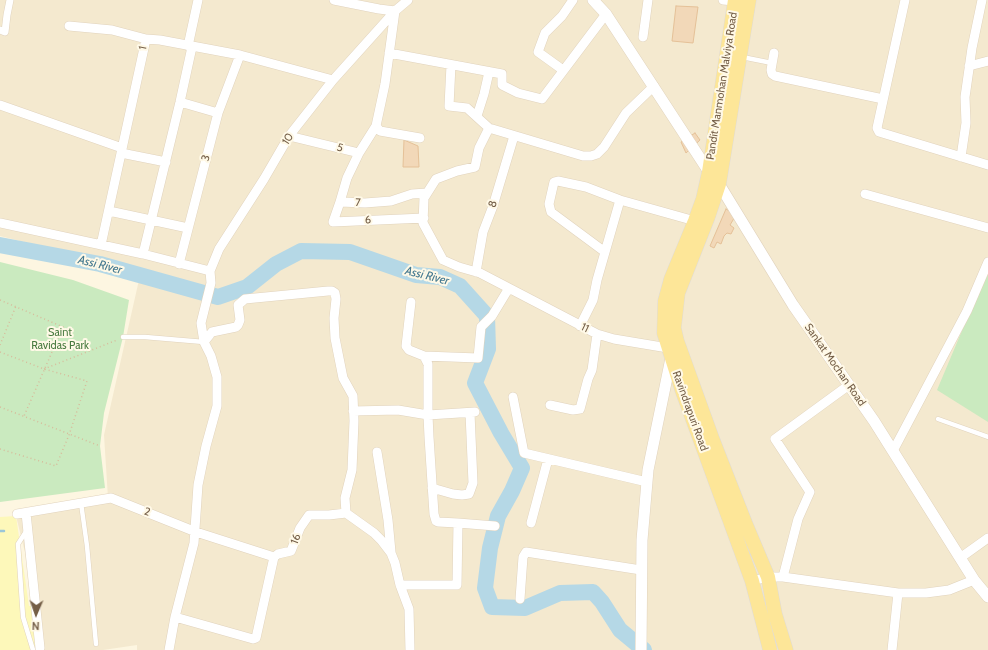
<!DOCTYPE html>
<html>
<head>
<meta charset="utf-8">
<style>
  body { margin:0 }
  #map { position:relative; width:988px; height:650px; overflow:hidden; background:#fdf6e1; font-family:Cabin,sans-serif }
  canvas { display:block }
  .north { position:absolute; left:16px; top:594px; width:40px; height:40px; -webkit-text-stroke:3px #fff9e7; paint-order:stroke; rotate:182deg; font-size:11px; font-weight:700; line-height:16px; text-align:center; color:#745e47 }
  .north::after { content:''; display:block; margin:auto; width:14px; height:18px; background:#745e47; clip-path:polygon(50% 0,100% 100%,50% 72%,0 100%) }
</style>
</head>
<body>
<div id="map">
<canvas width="988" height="650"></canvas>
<div class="north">N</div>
</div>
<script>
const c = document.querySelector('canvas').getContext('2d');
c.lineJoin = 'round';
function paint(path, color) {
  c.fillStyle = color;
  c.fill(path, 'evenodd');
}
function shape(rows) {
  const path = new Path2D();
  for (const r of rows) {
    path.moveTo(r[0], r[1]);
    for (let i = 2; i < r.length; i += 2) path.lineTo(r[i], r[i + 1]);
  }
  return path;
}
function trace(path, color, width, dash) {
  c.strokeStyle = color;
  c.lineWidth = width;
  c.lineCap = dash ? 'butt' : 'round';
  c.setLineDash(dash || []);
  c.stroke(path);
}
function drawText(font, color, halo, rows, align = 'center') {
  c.font = font + ' Cabin,sans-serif';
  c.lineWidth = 4;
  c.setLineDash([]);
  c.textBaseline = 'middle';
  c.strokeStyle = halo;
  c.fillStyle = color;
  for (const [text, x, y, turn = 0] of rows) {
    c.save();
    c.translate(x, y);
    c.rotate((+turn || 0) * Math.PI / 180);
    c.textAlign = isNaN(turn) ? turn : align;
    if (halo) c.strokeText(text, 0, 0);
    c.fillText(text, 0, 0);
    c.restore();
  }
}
paint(shape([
  [0,0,988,0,988,650,137,650,137,645,103,650,44,650,38,605,16,516,108,498,104,435,141,271,0,236]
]), '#f4e9cf');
paint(shape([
  [0,262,73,280,129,300,123,337,104,413,100,446,105,488,0,502],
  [988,269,988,422,937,390]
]), '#caeabf');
paint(shape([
  [16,516,29,606,38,605,44,650,0,650,0,517]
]), '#fdf8ba');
trace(shape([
  [0,531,4,531]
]), '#9bc6d8', 2.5);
trace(shape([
  [0,245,100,264,218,297,247,287,276,264,301,251,350,252,416,275,440,277,460,286,487,316,488,349,475,383,501,433,522,468,512,491,498,516,490,548,485,588,492,607,525,608,560,593,593,592,602,602,620,630,644,650]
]), '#b5d8e6', 16);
const building = shape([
  [676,6,698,7,693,43,672,41,676,6],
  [695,133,700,140,686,153,681,142,695,133],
  [404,140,418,146,419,167,403,167,404,140],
  [726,209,736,215,730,225,734,228,731,234,727,233,724,236,721,244,717,242,714,248,710,246,726,209]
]);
paint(building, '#f2d8b8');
trace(building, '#e5c198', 1);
const service = shape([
  [742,57,772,63],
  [123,337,145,337,204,342],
  [938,419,988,437],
  [81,503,87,546,96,644],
  [27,530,18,544,23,617,33,650]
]);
const pedestrian = shape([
  [0,30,5,32,7,15,10,0]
]);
const minor = shape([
  [334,0,379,9,395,11],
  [408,0,395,11,385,84,376,126,380,131,420,138],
  [723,0,735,1],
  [905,0,877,128,879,132,988,165],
  [69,26,112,30,146,39],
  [643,37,648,0],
  [188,46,198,0],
  [389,53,502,74,502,85,518,93,542,99,606,14],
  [774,53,771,70,772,74,775,76,883,99],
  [451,65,449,106,467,108,489,128,583,156,591,156,597,154,604,147,626,113,654,86],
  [969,66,988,61],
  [563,70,538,52,545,33,562,16,573,0],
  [180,102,218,113],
  [0,105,122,148],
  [477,116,484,94,489,72],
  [489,128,479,148,475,167,457,171,436,179,424,198,423,223,443,260,459,267,480,273,597,334,614,339,668,348],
  [289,136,359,153,376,126],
  [121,153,166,162],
  [359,153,347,178,340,202,365,203,391,201,412,194,427,193],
  [961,157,966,123,965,97,972,48,982,0],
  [865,194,988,228],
  [340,202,333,222,424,218],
  [109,211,188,228],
  [0,223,143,254,210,271],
  [101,245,146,39,160,40,240,55,333,80],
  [605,252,551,212,549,204,554,182,558,181,586,187,620,200,695,221],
  [143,254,180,102,192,47],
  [179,264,218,113,240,55],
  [476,272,483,232,493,206,514,136],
  [580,326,593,300,597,280,620,200],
  [204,342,212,332,236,327,238,325,240,320,238,305,245,299,328,291,332,291,335,293,336,299,334,318,335,338,343,378,353,396,354,421,352,470,345,498,346,513,374,533,381,540,391,553,395,563,400,585,409,609,410,650],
  [424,356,478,358,481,327,492,316,509,288],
  [513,397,524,453,647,482],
  [550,405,573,410,580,409,588,379,592,370,597,334],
  [353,411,398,410,428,415,428,364,424,356,409,350,406,346,411,302],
  [893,451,967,311,988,262],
  [377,452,388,520,391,552],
  [432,488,453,494,462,495,469,494,473,483,470,413],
  [26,513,40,648],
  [17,514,111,498,196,532,274,557],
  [458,523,438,522,436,521,434,514,429,437,428,415,475,412],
  [531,523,548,459],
  [960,558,988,538],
  [783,577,798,519,810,492,775,439,849,385],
  [752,581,768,577,783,577,898,593,926,593,949,590,974,580],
  [400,585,457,585,458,523,495,526],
  [520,599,523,557,526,552,641,570],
  [175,617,253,639,256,638,274,557,278,554,291,551,300,528,309,515,329,515,346,513],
  [169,650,175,617,194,543,198,485,206,446,217,406,217,377,211,356,204,342,201,323,211,283,210,271,219,249,264,179,289,136,333,80,395,11],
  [892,650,898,593]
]);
const tertiary = shape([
  [593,0,606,14,709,172,719,184,793,305,874,421,974,580,988,597],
  [641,650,642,540,648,470,671,358]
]);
const primary = shape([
  [735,0,709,172,703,199,695,221,671,279,665,301,664,333,682,390,752,581,770,650],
  [749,0,719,184,708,217,678,293,674,328,677,341,712,438,746,525,768,577,775,614,786,650]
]);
trace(service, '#e1d3bd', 5.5);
trace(pedestrian, '#e1d3bd', 8);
trace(minor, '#e1d3bd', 10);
trace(tertiary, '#e1d3bd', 12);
trace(primary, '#e0dcd7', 15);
trace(shape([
  [0,300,63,327,24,416],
  [0,345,16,306],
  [0,352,44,369,87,381,69,435,56,466,0,449],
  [44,369,117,340],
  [0,407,100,446]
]), '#d7bb9b', 1.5, [1, 3]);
trace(service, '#fff', 4.5);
trace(pedestrian, '#fff', 7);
trace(minor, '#fff', 9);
trace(tertiary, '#fff', 11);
trace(primary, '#fde698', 14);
drawText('11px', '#745e47', '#fff9e7', [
  ["1",143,48,-77],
  ["Pandit Manmohan Malviya Road",722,86,-81],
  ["10",288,139,-57],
  ["5",340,148,15],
  ["3",206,158,-75],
  ["7",358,203,3],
  ["8",493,204,-72],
  ["6",368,220,-3],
  ["11",585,328,26],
  ["Sankat Mochan Road",835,365,55],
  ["Ravindrapuri Road",690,411,70],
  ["2",147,512,21],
  ["16",296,539,-70]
]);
drawText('11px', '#487a3f', '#fff9e7', [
  ["Saint",60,333],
  ["Ravidas Park",60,346]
]);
drawText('italic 12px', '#43788f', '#fff9e7', [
  ["Assi River",100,265,14],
  ["Assi River",427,276,14]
]);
</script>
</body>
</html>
